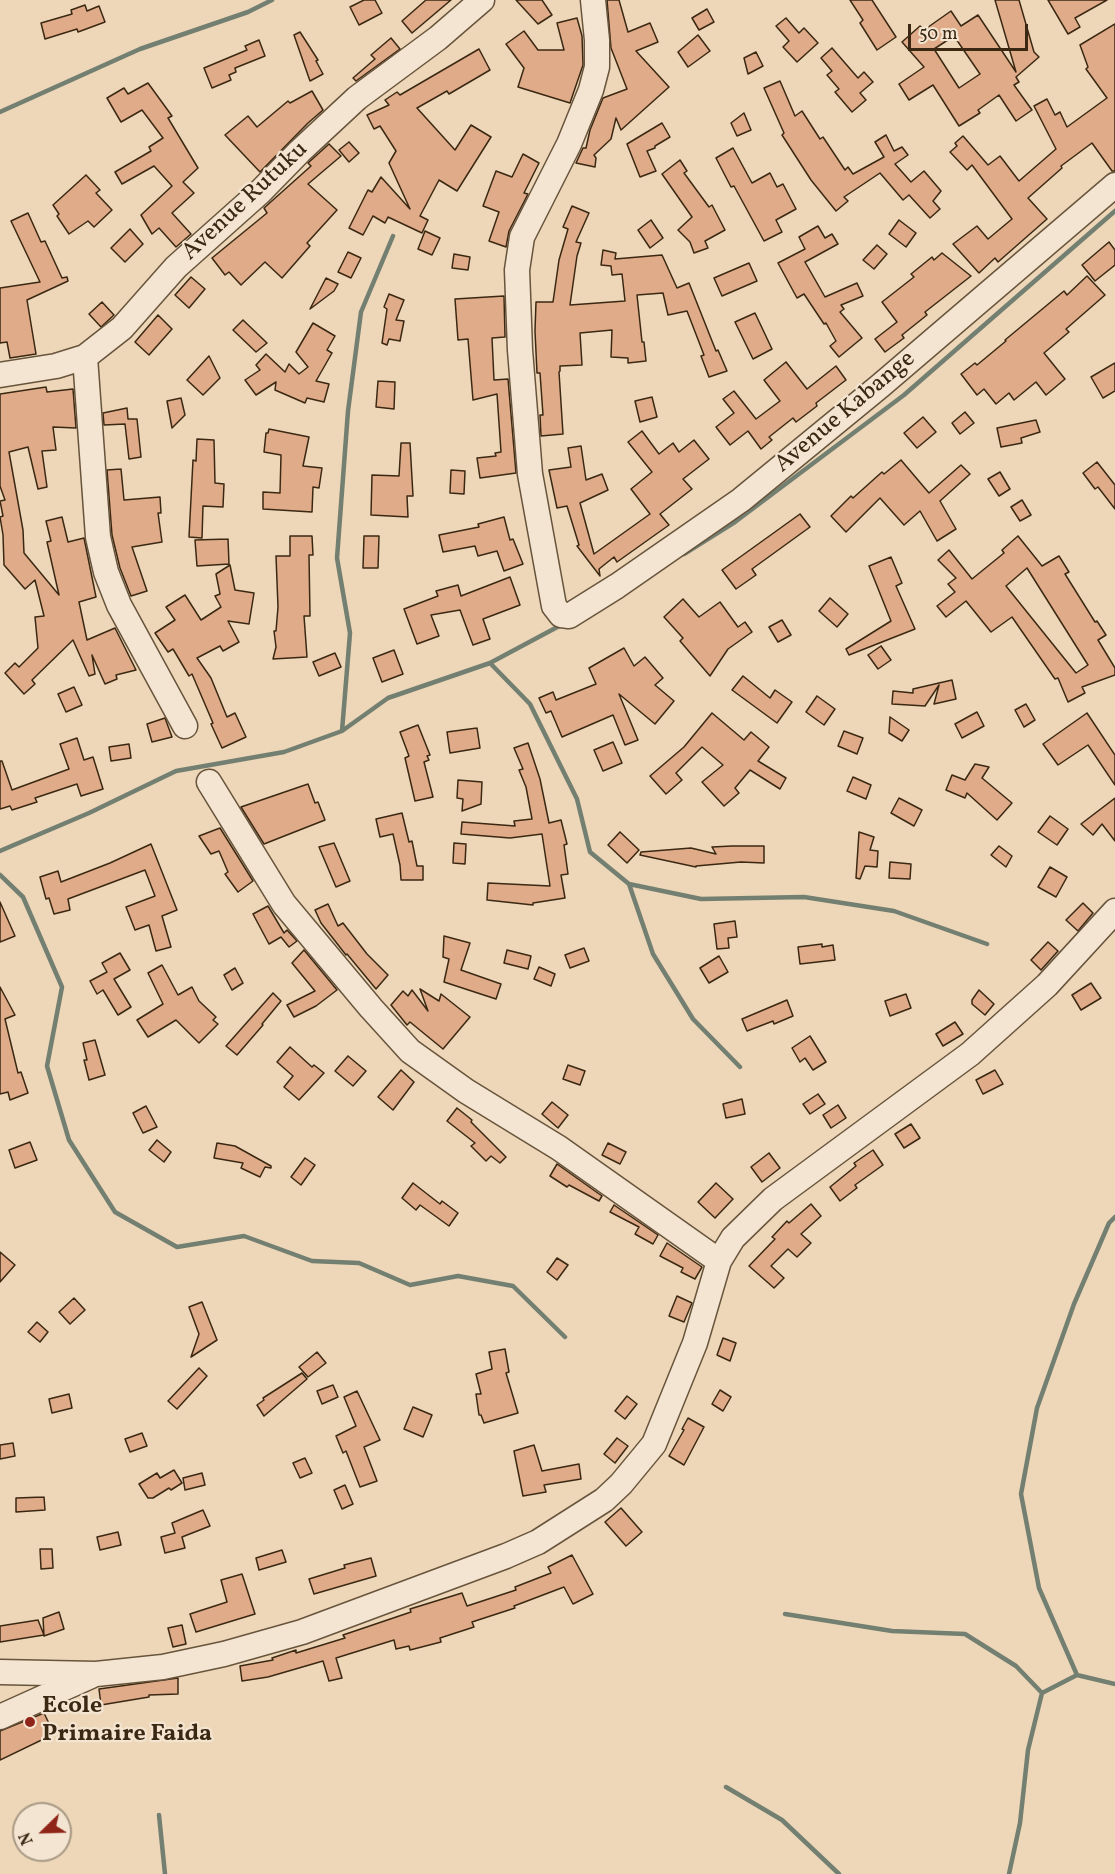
<!DOCTYPE html>
<html>
<head>
<meta charset="utf-8">
<style>
  body { margin:0 }
  #map { position:relative; width:1115px; height:1874px; overflow:hidden; background:#edd7b8; font-family:Vollkorn,serif }
  canvas { display:block }
  .north { position:absolute; left:12px; top:1802px; width:60px; height:60px; box-sizing:border-box; background:#f3e5d1; border:2px solid #a99985; border-radius:50%; rotate:247deg; font-size:16px; font-weight:700; line-height:24px; text-align:center; color:#3b2812 }
  .north::after { content:''; display:block; margin:auto; width:21px; height:27px; background:#8f2418; clip-path:polygon(50% 0,100% 100%,50% 72%,0 100%) }
  .scale { position:absolute; left:908px; top:24px; width:120px; height:27px; box-sizing:border-box; border:3px solid #3b2812; border-top:0; padding-left:8px; font-size:18px; line-height:21px; white-space:nowrap; color:#3b2812; -webkit-text-stroke:4px #f3e5d1; paint-order:stroke }
</style>
</head>
<body>
<div id="map">
<canvas width="1115" height="1874"></canvas>
<div class="north">N</div>
<div class="scale">50 m</div>
</div>
<script>
const c = document.querySelector('canvas').getContext('2d');
c.lineJoin = 'round';
function shape(rows) {
  const path = new Path2D();
  for (const r of rows) {
    path.moveTo(r[0], r[1]);
    for (let i = 2; i < r.length; i += 2) path.lineTo(r[i], r[i + 1]);
  }
  return path;
}
function trace(path, color, width, dash) {
  c.strokeStyle = color;
  c.lineWidth = width;
  c.lineCap = dash ? 'butt' : 'round';
  c.setLineDash(dash || []);
  c.stroke(path);
}
function paint(path, color) {
  c.fillStyle = color;
  c.fill(path, 'evenodd');
}
function drawText(font, color, halo, rows, align = 'center') {
  c.font = font + ' Vollkorn,serif';
  c.lineWidth = 4.5;
  c.setLineDash([]);
  c.textBaseline = 'middle';
  c.strokeStyle = halo;
  c.fillStyle = color;
  for (const [text, x, y, turn = 0] of rows) {
    c.save();
    c.translate(x, y);
    c.rotate((+turn || 0) * Math.PI / 180);
    c.textAlign = isNaN(turn) ? turn : align;
    if (halo) c.strokeText(text, 0, 0);
    c.fillText(text, 0, 0);
    c.restore();
  }
}
trace(shape([
  [0,112,140,49,248,12,272,0],
  [684,554,735,522,904,395,1115,211],
  [490,663,530,704,577,799,590,852,629,884,701,899,804,897,894,911,987,944],
  [342,731,350,633,337,558,348,411,361,312,393,236],
  [0,851,89,813,176,771,284,752,342,731,388,698,490,663,563,624],
  [0,875,23,897,62,987,47,1066,69,1140,115,1212,177,1247,244,1236,312,1261,359,1263,410,1285,458,1276,513,1286,565,1337],
  [629,884,653,954,693,1019,740,1067],
  [785,1614,892,1631,965,1634,1016,1666,1042,1693],
  [1077,1675,1039,1588,1021,1494,1037,1408,1074,1304,1109,1223,1115,1217],
  [726,1787,782,1820,839,1874],
  [159,1815,165,1874],
  [1009,1874,1020,1823,1028,1750,1042,1693,1077,1675,1115,1684]
]), '#737f71', 4.5);
const building = shape([
  [364,0,375,0,382,13,359,25,350,7,364,0],
  [426,0,451,0,412,33,402,21,426,0],
  [516,0,542,0,552,15,538,24,516,0],
  [607,0,619,0,628,32,650,23,658,42,636,51,669,87,621,130,616,118,611,139,594,155,596,158,595,167,576,163,583,148,586,148,590,130,603,98,627,89,611,48,607,0],
  [850,0,872,0,896,37,877,50,860,23,863,20,850,0],
  [995,0,1019,0,1034,52,1039,57,1016,77,1019,82,1014,85,1032,110,1016,121,999,95,978,110,980,113,959,126,933,85,909,100,899,84,924,67,902,42,920,26,924,30,951,11,961,26,978,15,1016,72,995,0],
  [954,36,980,74,959,88,934,49,954,36],
  [1048,0,1107,0,1075,18,1080,27,1068,34,1048,0],
  [85,5,87,11,99,6,105,22,78,32,77,29,45,39,41,23,72,14,71,10,85,5],
  [707,9,714,22,699,30,692,18,707,9],
  [577,18,582,36,583,65,570,103,518,87,524,68,506,44,524,31,538,50,564,50,557,23,577,18],
  [786,18,799,33,804,28,818,43,797,62,783,47,789,41,776,26,786,18],
  [1115,24,1115,171,1112,171,1092,143,1061,166,1062,168,1028,198,1047,219,998,262,995,258,979,273,953,244,977,226,988,239,1012,219,972,165,967,170,950,152,957,146,955,143,963,136,988,165,1000,156,1019,181,1056,149,1034,106,1047,99,1055,115,1060,112,1067,127,1107,98,1086,69,1088,67,1080,45,1115,24],
  [300,32,318,60,316,61,323,74,310,81,294,35,300,32],
  [698,35,710,51,688,67,678,52,698,35],
  [391,38,400,49,356,81,353,78,375,59,371,55,391,38],
  [259,40,265,56,235,68,236,72,229,75,231,80,212,88,204,68,247,50,245,46,259,40],
  [832,48,858,78,864,72,873,82,860,93,866,100,852,112,835,92,839,89,827,75,832,71,821,58,832,48],
  [479,49,490,70,449,94,447,91,417,108,455,150,471,125,491,137,457,191,439,180,420,216,428,220,422,233,388,217,385,223,373,216,363,235,349,228,368,190,372,192,381,177,410,209,389,163,396,151,380,126,374,129,367,115,389,105,385,100,397,92,400,95,479,49],
  [756,52,763,66,748,74,744,58,756,52],
  [780,81,795,116,802,111,820,139,823,137,845,170,848,167,853,174,884,157,875,142,886,135,894,151,902,147,908,155,895,164,911,182,924,171,941,191,933,201,940,209,930,218,909,195,903,200,880,173,844,197,848,201,836,211,811,180,782,135,784,133,764,88,780,81],
  [148,83,172,116,168,118,198,168,183,182,194,193,172,213,191,234,176,247,159,228,152,234,141,215,172,186,154,166,122,184,115,172,151,151,149,147,163,138,142,110,121,122,107,98,124,88,128,94,148,83],
  [312,91,323,110,308,123,260,172,225,135,248,116,257,127,288,101,290,103,312,91],
  [744,113,751,130,737,136,731,123,744,113],
  [662,123,670,137,655,146,655,148,647,151,656,171,640,177,627,144,662,123],
  [349,142,359,153,349,162,339,150,349,142],
  [329,144,341,156,308,184,337,210,307,243,310,246,282,278,265,262,241,285,229,272,225,275,212,258,267,213,264,208,311,166,308,163,329,144],
  [733,148,752,183,770,173,777,187,783,184,796,209,776,220,782,232,764,241,734,186,731,187,716,158,733,148],
  [523,154,539,163,524,193,528,194,509,231,506,247,489,241,499,212,483,206,496,171,512,177,523,154],
  [680,160,687,171,684,173,709,207,712,205,725,230,705,241,708,248,694,253,690,242,678,230,692,217,662,174,680,160],
  [86,175,100,190,96,193,112,210,94,227,88,221,69,234,57,216,59,214,53,205,86,175],
  [572,206,589,213,576,242,581,243,577,256,570,305,625,301,622,274,612,275,611,266,601,265,603,250,616,253,615,259,662,255,677,288,689,283,716,351,718,350,727,371,709,377,701,356,704,355,687,311,668,315,663,293,637,295,642,342,644,342,646,361,628,363,628,358,611,357,612,330,580,333,582,365,560,366,560,371,559,372,563,434,541,436,540,415,543,415,540,373,537,373,535,331,536,302,553,302,559,260,568,229,563,227,572,206],
  [28,213,41,242,45,241,62,278,67,277,68,281,27,300,36,354,10,358,7,342,0,343,0,288,40,282,11,221,28,213],
  [651,220,663,238,650,248,638,230,651,220],
  [899,220,916,233,906,247,889,234,899,220],
  [818,226,825,238,832,234,838,244,805,262,825,297,857,283,863,296,841,305,844,309,840,312,862,338,839,357,830,346,836,341,826,323,824,324,804,294,797,298,778,263,805,249,799,237,818,226],
  [130,229,143,244,125,262,111,248,130,229],
  [425,231,440,238,432,255,418,249,425,231],
  [1109,242,1115,250,1115,265,1095,281,1082,265,1109,242],
  [877,245,887,254,874,269,863,260,877,245],
  [348,252,361,258,351,278,338,272,348,252],
  [942,253,971,276,925,312,927,315,902,335,904,338,885,352,875,339,897,322,882,302,914,277,911,274,932,257,934,260,942,253],
  [454,254,470,257,468,270,452,268,454,254],
  [749,263,757,281,722,296,714,278,749,263],
  [1087,276,1105,295,1066,329,1069,332,1044,353,1065,379,1046,395,1036,382,1014,400,1009,393,996,404,984,389,977,395,961,374,975,363,977,365,1006,341,1005,340,1064,291,1067,295,1087,276],
  [191,277,205,289,189,308,175,295,191,277],
  [326,278,338,284,334,291,310,309,326,278],
  [389,294,404,300,396,320,404,321,400,341,389,339,387,345,382,343,387,309,384,307,389,294],
  [504,296,505,337,492,338,494,380,508,379,516,473,480,478,477,458,496,456,495,453,501,452,497,394,473,400,468,339,458,340,455,299,504,296],
  [102,302,114,315,101,327,89,314,102,302],
  [755,313,772,349,753,359,735,322,755,313],
  [158,315,172,329,149,355,135,342,158,315],
  [243,320,267,343,256,352,233,330,243,320],
  [313,323,335,336,327,350,332,353,316,381,329,384,324,402,307,398,305,403,275,390,276,382,256,395,245,380,260,370,256,365,266,354,285,372,289,364,299,374,308,367,296,352,313,323],
  [209,356,220,378,203,395,187,380,209,356],
  [786,362,807,389,836,366,846,380,816,403,817,406,796,422,793,418,769,437,772,440,761,449,748,431,730,445,716,427,734,413,723,399,734,391,756,419,780,401,764,380,786,362],
  [1115,363,1115,391,1103,398,1091,377,1115,363],
  [378,381,395,382,394,409,376,407,378,381],
  [46,387,47,392,73,389,76,428,53,427,56,450,42,451,47,487,38,489,28,447,9,452,23,530,24,553,59,595,47,542,51,541,46,521,62,517,68,542,84,538,96,597,79,602,87,640,115,628,136,670,116,675,117,679,105,684,92,655,95,674,89,676,73,640,32,680,35,684,24,694,5,673,15,663,19,667,38,648,35,617,44,616,35,580,25,589,4,565,3,535,0,517,3,516,0,501,5,500,0,486,0,394,46,387],
  [652,397,657,417,640,422,635,401,652,397],
  [181,398,185,415,172,428,167,401,181,398],
  [127,408,128,419,137,419,141,457,129,459,125,424,104,425,103,413,127,408],
  [965,412,974,423,960,434,952,423,965,412],
  [923,417,936,432,917,448,904,433,923,417],
  [1036,420,1040,432,1021,438,1022,443,1001,447,997,428,1036,420],
  [269,429,309,437,303,466,322,468,319,488,313,487,312,512,263,509,263,492,280,493,281,455,264,452,266,433,268,433,269,429],
  [642,431,659,454,673,443,679,452,694,440,709,459,683,479,692,489,660,514,669,525,617,562,614,557,599,569,600,576,577,546,579,545,567,506,557,508,549,470,571,467,568,448,581,446,586,480,602,474,608,490,580,503,594,554,650,514,631,489,652,472,628,442,642,431],
  [197,439,214,440,215,483,224,484,223,507,203,506,202,538,189,537,193,460,196,461,197,439],
  [401,443,410,443,413,496,407,496,408,517,371,515,372,475,399,476,401,443],
  [901,460,929,493,961,465,970,474,940,501,956,529,937,541,920,511,904,525,880,498,846,532,831,516,851,496,853,498,882,472,884,474,901,460],
  [1097,462,1115,485,1115,509,1098,487,1095,489,1083,473,1097,462],
  [121,469,124,500,160,497,161,513,158,513,162,542,132,547,147,591,131,596,120,568,112,535,107,470,121,469],
  [451,470,465,471,464,494,450,493,451,470],
  [1000,472,1010,489,999,496,988,479,1000,472],
  [1022,500,1031,515,1020,521,1011,507,1022,500],
  [800,514,810,527,752,569,756,575,736,589,722,570,800,514],
  [504,517,510,540,513,539,523,564,504,571,497,551,478,556,475,546,443,552,439,535,479,527,478,524,504,517],
  [290,536,312,536,313,555,309,555,310,616,304,616,307,657,273,659,276,647,274,631,276,631,278,607,276,556,290,556,290,536],
  [364,536,379,536,378,568,363,568,364,536],
  [1018,536,1042,566,1059,556,1069,572,1065,574,1095,622,1097,621,1106,635,1098,640,1115,668,1115,675,1082,687,1085,693,1068,702,1058,678,1055,679,1012,617,991,632,966,601,946,617,937,606,955,592,948,584,956,578,938,560,949,550,972,579,1004,553,1002,550,1018,536],
  [1027,568,1088,665,1076,673,1006,586,1027,568],
  [228,539,229,564,197,566,195,540,228,539],
  [891,557,902,583,896,586,915,629,849,655,846,649,891,621,869,566,891,557],
  [230,565,235,590,254,593,249,624,228,621,239,642,223,651,220,646,197,658,211,678,227,717,235,713,246,737,222,748,211,724,213,723,192,674,189,676,173,649,168,652,155,633,175,620,166,607,185,595,201,620,221,607,215,596,220,594,216,574,230,565],
  [510,577,520,605,483,619,490,639,473,645,460,610,431,615,439,636,417,644,404,609,438,596,436,591,458,585,461,596,510,577],
  [830,598,848,614,837,627,819,611,830,598],
  [683,599,699,617,720,602,738,627,745,622,752,632,728,649,710,676,680,641,683,638,664,617,683,599],
  [782,620,791,635,778,642,769,627,782,620],
  [881,646,891,660,878,669,868,655,881,646],
  [624,648,634,666,645,657,663,678,655,685,674,701,655,724,619,694,638,740,625,745,613,715,562,737,551,711,546,713,539,698,553,692,556,700,596,684,589,668,624,648],
  [394,650,403,674,382,682,373,658,394,650],
  [335,653,341,667,319,676,313,662,335,653],
  [743,676,770,698,775,690,792,702,777,723,732,690,743,676],
  [952,680,956,699,934,704,939,685,925,706,892,704,893,691,913,693,913,689,952,680],
  [74,687,82,705,66,712,58,694,74,687],
  [817,696,835,709,824,725,806,712,817,696],
  [1026,704,1035,720,1024,727,1015,710,1026,704],
  [977,712,984,726,962,738,955,724,977,712],
  [712,713,744,740,751,732,769,747,758,761,786,778,780,789,750,770,735,788,739,793,724,806,702,782,723,765,702,747,676,773,682,780,666,794,650,776,684,747,712,713],
  [1087,713,1115,755,1115,785,1088,745,1058,765,1043,744,1087,713],
  [890,717,909,730,902,741,889,733,890,717],
  [165,718,172,737,152,742,147,724,165,718],
  [418,725,430,755,427,756,429,760,424,762,433,797,415,801,405,758,409,756,400,732,418,725],
  [477,728,480,748,450,753,447,732,477,728],
  [844,731,863,738,857,754,838,746,844,731],
  [77,738,84,760,93,757,103,789,81,796,77,784,35,798,37,802,12,810,10,806,0,809,0,761,2,761,12,790,69,769,60,744,77,738],
  [613,742,622,763,603,771,594,750,613,742],
  [528,743,540,779,549,823,561,820,567,844,564,845,568,874,561,875,565,898,533,903,533,905,487,900,488,883,550,886,542,834,510,838,461,834,462,822,515,826,514,821,532,819,526,787,519,770,523,769,514,748,528,743],
  [129,744,131,758,111,761,109,747,129,744],
  [975,764,989,767,982,778,1012,803,997,820,967,793,965,798,946,790,952,775,965,780,975,764],
  [853,777,871,785,866,799,847,791,853,777],
  [458,780,482,782,481,804,462,811,463,799,457,798,458,780],
  [308,784,315,803,318,802,325,820,264,844,241,807,308,784],
  [899,798,922,810,914,826,891,813,899,798],
  [1115,798,1115,841,1102,824,1093,835,1081,824,1115,798],
  [402,813,409,842,412,841,417,866,423,866,423,880,401,880,400,865,393,834,380,837,376,819,402,813],
  [1050,816,1068,829,1057,845,1038,832,1050,816],
  [220,828,253,881,238,892,225,874,228,872,219,851,211,854,199,836,220,828],
  [620,832,639,850,627,863,608,845,620,832],
  [859,832,874,837,870,850,878,851,877,867,865,866,860,879,856,878,859,832],
  [334,843,350,881,336,887,319,847,334,843],
  [454,843,466,844,465,864,453,863,454,843],
  [151,844,177,910,162,916,171,947,156,951,149,925,135,930,126,907,155,896,145,870,68,899,70,910,54,914,49,898,46,899,40,877,58,871,61,882,110,863,151,844],
  [732,846,764,846,764,863,741,862,696,866,696,867,640,855,641,852,691,848,716,854,712,847,732,846],
  [999,846,1012,856,1006,867,991,855,999,846],
  [890,862,911,864,910,879,889,878,890,862],
  [1050,867,1067,877,1056,897,1038,887,1050,867],
  [0,902,15,936,0,942,0,902],
  [1083,903,1093,913,1078,931,1066,920,1083,903],
  [328,904,338,926,343,923,367,954,388,975,376,989,347,954,346,955,321,923,315,910,328,904],
  [268,906,284,933,287,930,297,941,289,947,281,937,269,944,253,914,268,906],
  [735,921,737,937,728,938,729,948,717,949,714,924,735,921],
  [444,936,470,943,461,970,501,984,496,999,444,982,449,959,443,957,444,936],
  [1048,942,1058,951,1041,970,1031,960,1048,942],
  [822,944,822,947,833,945,835,960,800,964,798,947,822,944],
  [584,948,589,961,570,968,565,955,584,948],
  [304,950,337,990,316,1006,294,1017,287,1005,315,991,292,963,304,950],
  [507,950,531,956,528,969,504,963,507,950],
  [120,953,130,970,114,979,131,1007,118,1015,103,990,97,994,90,981,107,972,102,963,120,953],
  [719,956,728,972,709,983,700,968,719,956],
  [162,965,178,995,192,987,199,1001,216,1017,213,1020,218,1024,199,1043,176,1020,148,1037,137,1020,163,1004,148,973,162,965],
  [539,967,555,974,551,986,534,979,539,967],
  [235,968,243,983,232,990,224,975,235,968],
  [1091,983,1101,998,1081,1010,1072,995,1091,983],
  [0,987,15,1015,5,1019,18,1073,21,1072,28,1093,10,1100,8,1092,0,1094,0,987],
  [420,989,439,1001,441,994,470,1017,443,1049,410,1022,407,1025,391,1005,403,991,408,996,412,990,428,1011,420,989],
  [979,990,994,1004,985,1015,972,1004,972,1000,979,990],
  [273,993,281,1001,262,1024,263,1025,237,1055,226,1046,273,993],
  [906,994,911,1008,890,1016,885,1001,906,994],
  [787,1000,793,1016,774,1024,773,1021,747,1031,742,1019,787,1000],
  [955,1022,963,1034,943,1046,936,1034,955,1022],
  [810,1036,826,1062,813,1070,805,1058,800,1062,792,1048,810,1036],
  [95,1040,105,1075,89,1080,84,1060,87,1060,83,1043,95,1040],
  [290,1047,312,1067,314,1065,324,1073,299,1100,284,1087,293,1076,277,1062,290,1047],
  [348,1056,366,1071,353,1086,335,1071,348,1056],
  [568,1065,585,1071,580,1085,563,1079,568,1065],
  [401,1070,414,1082,393,1110,378,1097,401,1070],
  [995,1070,1003,1084,983,1094,976,1080,995,1070],
  [818,1094,825,1104,810,1114,803,1104,818,1094],
  [742,1099,745,1114,726,1118,723,1104,742,1099],
  [552,1102,568,1115,558,1128,542,1114,552,1102],
  [838,1105,846,1118,831,1128,823,1115,838,1105],
  [146,1106,157,1127,143,1133,133,1113,146,1106],
  [457,1108,472,1120,471,1122,506,1157,500,1163,491,1156,486,1161,471,1146,475,1143,447,1121,457,1108],
  [911,1124,920,1138,904,1148,895,1134,911,1124],
  [157,1140,171,1152,164,1162,149,1150,157,1140],
  [30,1142,37,1160,15,1168,9,1150,30,1142],
  [217,1143,235,1146,271,1166,271,1168,265,1167,260,1177,241,1168,243,1163,214,1158,217,1143],
  [608,1143,626,1152,620,1164,602,1155,608,1143],
  [873,1150,883,1165,855,1185,857,1188,840,1201,830,1187,856,1166,854,1163,873,1150],
  [769,1153,780,1168,762,1182,751,1167,769,1153],
  [305,1158,315,1165,301,1185,291,1177,305,1158],
  [557,1164,602,1196,599,1201,569,1185,567,1187,550,1176,557,1164],
  [413,1183,440,1204,442,1201,458,1213,449,1226,420,1205,416,1210,402,1198,413,1183],
  [716,1183,733,1199,715,1218,698,1202,716,1183],
  [811,1204,821,1216,801,1234,811,1243,797,1257,788,1249,771,1266,784,1278,774,1288,749,1266,775,1239,772,1237,787,1221,789,1223,811,1204],
  [614,1205,658,1235,653,1244,635,1234,639,1227,610,1212,614,1205],
  [667,1243,702,1267,695,1279,681,1272,683,1268,660,1256,667,1243],
  [0,1252,15,1265,0,1282,0,1252],
  [557,1258,568,1265,557,1280,547,1272,557,1258],
  [677,1296,692,1303,684,1322,669,1316,677,1296],
  [74,1298,85,1310,70,1324,59,1312,74,1298],
  [202,1302,217,1340,191,1357,199,1334,189,1307,202,1302],
  [37,1322,48,1332,40,1342,28,1332,37,1322],
  [723,1338,736,1343,730,1361,717,1355,723,1338],
  [505,1349,509,1372,506,1373,518,1413,484,1423,481,1415,479,1415,476,1394,481,1394,476,1374,492,1369,489,1352,505,1349],
  [317,1352,326,1363,308,1377,299,1367,317,1352],
  [199,1368,207,1376,177,1409,168,1401,199,1368],
  [302,1373,307,1379,264,1416,257,1405,264,1400,263,1398,302,1373],
  [333,1385,338,1397,322,1404,317,1391,333,1385],
  [720,1390,731,1397,723,1411,712,1404,720,1390],
  [357,1391,380,1440,364,1447,377,1481,360,1487,346,1451,343,1453,336,1436,356,1426,344,1397,357,1391],
  [69,1394,72,1408,52,1413,49,1399,69,1394],
  [627,1396,637,1404,625,1419,615,1411,627,1396],
  [413,1407,432,1415,423,1437,404,1429,413,1407],
  [688,1418,704,1427,684,1465,669,1456,684,1430,682,1429,688,1418],
  [142,1433,147,1446,130,1452,125,1439,142,1433],
  [617,1438,628,1446,615,1463,604,1454,617,1438],
  [13,1443,15,1456,0,1459,0,1445,13,1443],
  [534,1445,542,1471,579,1464,581,1479,544,1485,546,1492,523,1496,514,1451,534,1445],
  [305,1458,312,1473,300,1478,293,1463,305,1458],
  [174,1470,182,1483,171,1490,169,1488,153,1498,148,1498,139,1484,157,1473,160,1478,174,1470],
  [202,1473,205,1485,185,1490,183,1478,202,1473],
  [345,1485,353,1504,342,1509,334,1490,345,1485],
  [44,1497,45,1510,16,1512,16,1498,44,1497],
  [621,1508,642,1532,626,1546,605,1522,621,1508],
  [203,1510,210,1526,182,1537,185,1548,165,1553,161,1537,175,1533,172,1523,203,1510],
  [118,1532,121,1545,100,1550,97,1537,118,1532],
  [40,1549,52,1549,53,1568,41,1569,40,1549],
  [282,1550,286,1562,259,1570,256,1558,282,1550],
  [572,1555,593,1594,573,1604,564,1587,514,1606,515,1608,472,1622,474,1627,440,1638,441,1642,410,1650,409,1646,396,1649,394,1640,336,1658,342,1678,329,1681,323,1661,268,1677,242,1681,240,1666,273,1660,272,1658,296,1650,296,1653,345,1638,343,1635,411,1612,410,1609,462,1593,467,1606,516,1590,515,1587,551,1573,548,1567,572,1555],
  [371,1558,376,1576,314,1594,309,1579,345,1568,344,1565,371,1558],
  [242,1574,255,1614,196,1632,190,1614,227,1602,221,1580,242,1574],
  [59,1612,64,1629,44,1636,43,1618,59,1612],
  [38,1620,44,1635,0,1642,0,1626,38,1620],
  [182,1625,186,1644,173,1647,168,1628,182,1625],
  [178,1678,178,1694,149,1695,149,1697,101,1705,99,1689,178,1678],
  [44,1713,54,1734,0,1760,0,1731,44,1713]
]);
paint(building, '#dfab89');
trace(building, '#3b2812', 1.5);
const minor = shape([
  [593,0,597,40,597,67,591,90,569,144,522,237,517,270,520,350,530,474,554,606,561,615,569,616,617,586,741,500,880,386,1115,185],
  [85,357,98,537,106,572,119,605,185,726],
  [0,375,56,366,85,357,122,328,176,267,259,193,300,151,357,98,438,38,482,0],
  [209,782,284,904,371,1008,410,1051,466,1091,559,1148,719,1261],
  [0,1672,96,1674,163,1667,224,1654,302,1632,506,1556,538,1542,604,1500,621,1484,654,1444,695,1343,719,1261,733,1238,773,1199,970,1054,1047,985,1115,911],
  [0,1717,91,1676]
]);
trace(minor, '#68543c', 27);
trace(minor, '#f3e5d1', 24);
for (const [x, y, r, color] of [
  [30,1722,6,"#8f2418"]
]) {
  const dot = new Path2D();
  dot.arc(x, y, r, 0, 2 * Math.PI);
  c.fillStyle = color;
  c.fill(dot);
  trace(dot, '#f3e5d1', 2);
}
drawText('24px', '#3b2812', '#f3e5d1', [
  ["Avenue Rutuku",246,202,-43],
  ["Avenue Kabange",846,413,-40]
]);
drawText('bold 24px', '#3b2812', '#f3e5d1', [
  ["Ecole",42,1708],
  ["Primaire Faida",42,1736]
], 'left');
</script>
</body>
</html>
